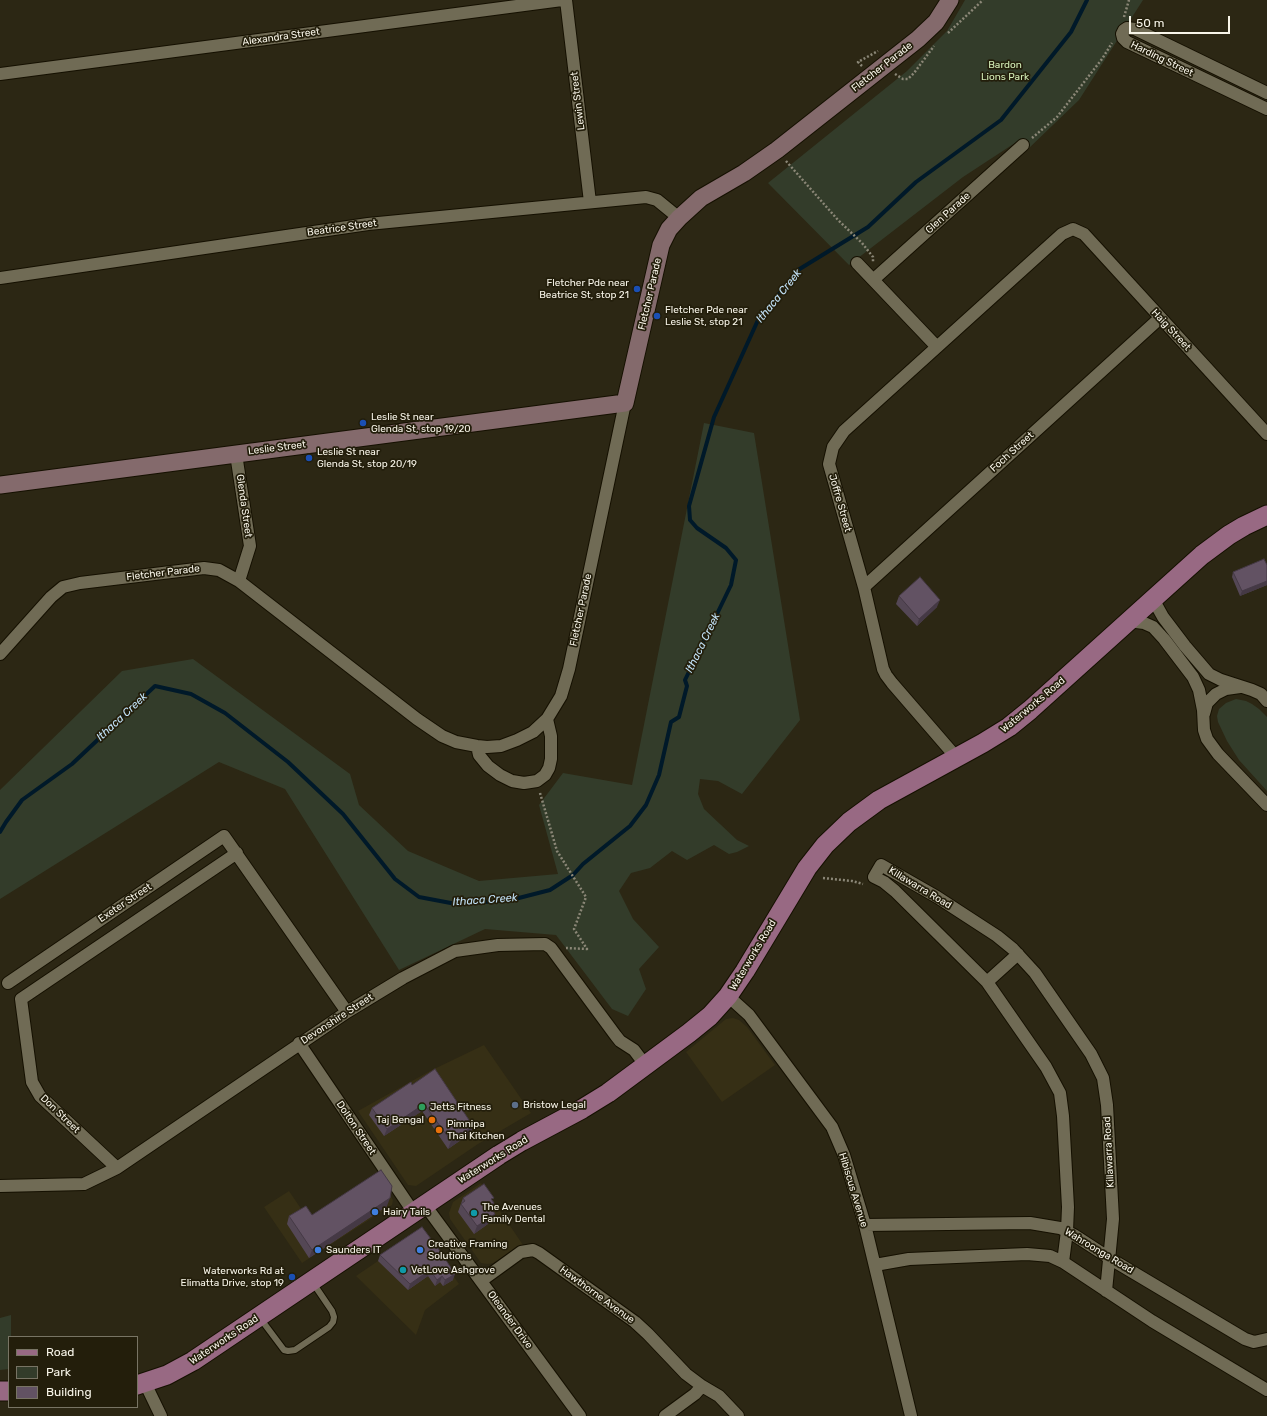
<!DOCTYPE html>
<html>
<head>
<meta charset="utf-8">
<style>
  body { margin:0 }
  #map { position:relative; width:1267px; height:1416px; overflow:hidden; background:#2c2714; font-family:Rubik,sans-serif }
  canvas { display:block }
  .legend { position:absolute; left:8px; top:1336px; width:130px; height:72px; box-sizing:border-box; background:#231e0b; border:1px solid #787464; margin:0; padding:5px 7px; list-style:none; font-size:12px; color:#f8f5e9 }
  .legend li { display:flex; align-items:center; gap:8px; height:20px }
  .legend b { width:20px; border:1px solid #787464 }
  .scale { position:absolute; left:1129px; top:16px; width:101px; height:18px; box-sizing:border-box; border:2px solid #f8f5e9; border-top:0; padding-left:5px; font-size:12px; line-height:14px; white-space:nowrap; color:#f8f5e9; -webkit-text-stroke:3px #231e0b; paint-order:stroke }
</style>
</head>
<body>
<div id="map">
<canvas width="1267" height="1416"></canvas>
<ul class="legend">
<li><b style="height:5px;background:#986983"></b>Road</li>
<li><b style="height:11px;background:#333c2a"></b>Park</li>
<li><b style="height:11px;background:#625263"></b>Building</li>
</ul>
<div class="scale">50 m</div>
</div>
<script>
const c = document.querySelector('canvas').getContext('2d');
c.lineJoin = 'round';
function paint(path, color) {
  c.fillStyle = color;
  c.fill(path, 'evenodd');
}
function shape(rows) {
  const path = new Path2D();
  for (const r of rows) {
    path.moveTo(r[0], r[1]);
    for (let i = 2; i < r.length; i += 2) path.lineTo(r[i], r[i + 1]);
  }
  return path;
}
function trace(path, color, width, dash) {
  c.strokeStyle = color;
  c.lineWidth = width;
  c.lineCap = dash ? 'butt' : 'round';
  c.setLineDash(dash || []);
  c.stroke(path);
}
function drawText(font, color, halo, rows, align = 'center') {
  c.font = font + ' Rubik,sans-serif';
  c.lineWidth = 3.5;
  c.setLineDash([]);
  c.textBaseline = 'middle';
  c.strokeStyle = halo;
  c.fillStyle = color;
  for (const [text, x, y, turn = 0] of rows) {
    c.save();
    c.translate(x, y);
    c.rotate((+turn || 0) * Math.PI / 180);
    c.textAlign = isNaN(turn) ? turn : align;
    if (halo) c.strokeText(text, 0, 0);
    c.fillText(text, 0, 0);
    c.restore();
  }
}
paint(shape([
  [733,1018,739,1020,747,1027,775,1065,722,1102,686,1052,726,1019],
  [484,1045,531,1113,478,1144,416,1186,408,1185,358,1111,430,1071],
  [378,1177,393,1200,392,1205,302,1263,264,1207,289,1191,310,1222],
  [481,1183,523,1245,493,1263,488,1264,481,1263,450,1219,449,1213,453,1202],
  [422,1231,459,1284,425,1310,416,1335,356,1276]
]), '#362f15');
paint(shape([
  [965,0,1143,0,1079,100,1028,149,1018,141,963,177,849,265,768,183,907,71,947,31],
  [704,423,754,433,800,720,742,794,718,781,700,779,698,794,704,809,737,840,749,846,737,852,729,854,714,845,687,860,672,851,650,868,631,873,619,891,633,919,659,947,639,969,646,989,628,1016,612,1009,556,935,485,929,399,970,285,789,219,762,0,899,0,790,122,671,193,659,350,774,359,805,408,851,479,881,558,874,539,805,563,773,632,785],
  [1236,699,1246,701,1252,704,1259,709,1267,717,1267,791,1239,760,1227,741,1218,722,1217,716,1219,709,1226,703],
  [11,1315,11,1337,9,1337,9,1369,0,1370,0,1318]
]), '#333c2a');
trace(shape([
  [0,832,6,822,22,800,72,764,155,686,191,694,225,713,288,762,343,814,395,879,419,897,456,904,511,900,550,890,573,875,583,864,630,826,646,805,659,775,671,722,679,717,687,686,685,680,731,585,736,560,726,548,697,528,690,520,689,506,714,417,758,320,798,270,868,227,916,182,1001,120,1071,32,1087,0]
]), '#001929', 4);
const lane = shape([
  [260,1318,284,1350,288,1351,295,1350,329,1327,333,1322,334,1317,332,1311,313,1283]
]);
const street = shape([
  [566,0,590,202],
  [0,74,562,0],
  [1267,93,1135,29,1127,28,1124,30,1122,34,1123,38,1127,42,1267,109],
  [857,263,937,347],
  [0,278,368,224,646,197,657,200,679,218],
  [873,280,1023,145],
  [236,454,250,546,239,581],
  [864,587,1160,318],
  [1153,599,1163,617,1185,646,1209,674,1221,680,1252,690,1261,694,1267,701],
  [1128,621,1144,623,1153,627,1164,639,1193,677,1199,690,1203,710,1204,730,1207,739,1218,754,1267,805],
  [0,654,51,597,63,587,80,583,204,568,219,570,239,581,417,719,442,736,456,742,477,746,487,747,501,746,517,740,533,732,547,719,561,696,569,669,625,403],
  [1204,714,1207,703,1216,694,1226,689,1240,687],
  [477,746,479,755,488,766,500,775,512,781,524,783,537,781,545,775,549,768,551,759,551,736,547,719],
  [956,757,892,683,886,675,883,669,864,587,829,464,833,447,844,431,1062,234,1073,229,1084,234,1267,434],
  [987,982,1018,954],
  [8,983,224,836,347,1012],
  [728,996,749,1015,832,1127,844,1155,865,1225,911,1416],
  [21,999,237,853],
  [21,999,32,1082,40,1096,117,1168],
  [299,1043,414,1213],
  [0,1186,84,1184,117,1168,347,1012,403,978,455,951,498,945,545,944,551,948,616,1036,620,1041,634,1050,646,1066],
  [425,1205,580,1416],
  [865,1225,1030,1223,1060,1228,1074,1235,1114,1261,1245,1339,1254,1342,1267,1339],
  [1063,1262,1067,1231,1068,1207,1063,1116,1060,1093,1046,1067,987,982,895,891,884,882,874,877,881,865,937,897,997,936,1013,949,1035,973,1091,1054,1103,1078,1107,1105,1113,1219,1106,1291],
  [875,1265,909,1259,1027,1254,1050,1256,1063,1262,1152,1321,1267,1390],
  [481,1281,521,1252,533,1250,539,1253,635,1322,648,1334,686,1374,702,1386,719,1396,738,1416],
  [145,1383,161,1416],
  [665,1416,695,1394,702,1386]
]);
const secondary = shape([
  [0,485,625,403,661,245,669,229,679,218,701,198,744,173,777,150,918,39,936,22,950,0]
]);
const primary = shape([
  [137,1385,167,1375,193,1361,499,1155,522,1141,582,1109,608,1093,689,1033,710,1016,728,996,745,971,807,868,825,845,849,822,879,800,983,743,1009,727,1030,710,1202,555,1229,535,1244,526,1267,515],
  [0,1391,9,1391]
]);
trace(lane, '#151001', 8);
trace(street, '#151001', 14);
trace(secondary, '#151001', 19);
trace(primary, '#151001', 21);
trace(shape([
  [1124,17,1129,0],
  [948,33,983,0],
  [862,66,858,62,878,51],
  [895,74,903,79,908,79,914,73,934,46],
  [1032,138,1057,117,1102,59,1112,43],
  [786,161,838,220,862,243,873,257,873,262],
  [540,793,557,851,586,897,574,929,587,949,566,948],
  [823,878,852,881,863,884]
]), '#8b8777', 2.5, [2, 2]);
trace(lane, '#706b55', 6);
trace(street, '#706b55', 12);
trace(secondary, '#846a6c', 17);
trace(primary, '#986983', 19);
paint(shape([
  [1267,565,1267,585,1240,596,1232,577,1233,572],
  [899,596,937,607,917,626,896,604],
  [412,1085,473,1126,471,1133,448,1149,422,1111,384,1136,369,1115,372,1108],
  [463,1198,492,1201,494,1203,492,1209,492,1221,474,1234,458,1212],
  [387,1206,309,1258,287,1224,289,1216,312,1215],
  [422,1227,453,1280,443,1286,440,1282,435,1286,428,1276,408,1290,378,1261,380,1255]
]), '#544755');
paint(shape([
  [1267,581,1267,585,1240,596,1242,591],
  [940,600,937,607,917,626,919,619],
  [424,1104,422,1111,384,1136,387,1129],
  [473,1126,471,1133,448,1149,451,1141],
  [390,1198,387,1206,309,1258,312,1250],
  [494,1203,491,1211,490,1206],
  [495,1214,492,1221,474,1234,477,1226],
  [430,1270,428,1276,408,1290,410,1284],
  [455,1274,453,1280,443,1286,445,1280],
  [442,1276,440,1282,435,1286,437,1280]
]), '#453945');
const building = shape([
  [1264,559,1267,565,1267,581,1242,591,1233,572,1264,559],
  [920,577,940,600,919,619,899,596,920,577],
  [435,1069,473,1126,451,1141,424,1104,387,1129,372,1108,411,1082,412,1085,435,1069],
  [381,1170,392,1186,390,1198,312,1250,289,1216,306,1206,312,1215,381,1170],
  [484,1184,494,1198,491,1199,494,1203,490,1206,495,1214,477,1226,461,1204,465,1201,463,1198,484,1184],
  [422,1227,440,1251,455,1274,445,1280,442,1276,437,1280,430,1270,410,1284,380,1255,422,1227]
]);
paint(building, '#625263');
trace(building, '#453945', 1);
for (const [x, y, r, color] of [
  [637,289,4,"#1a4fb4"],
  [657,316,4,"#1a4fb4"],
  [363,423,4,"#1a4fb4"],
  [309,458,4,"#1a4fb4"],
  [515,1105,4,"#5c6f8a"],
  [422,1107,4,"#2e9e5b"],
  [432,1120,4,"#e8710a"],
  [439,1130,4,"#e8710a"],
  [375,1212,4,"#3f7fe0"],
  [474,1213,4,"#0f9aa8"],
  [318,1250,4,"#3f7fe0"],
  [420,1250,4,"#3f7fe0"],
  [403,1270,4,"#0f9aa8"],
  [292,1277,4,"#1a4fb4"]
]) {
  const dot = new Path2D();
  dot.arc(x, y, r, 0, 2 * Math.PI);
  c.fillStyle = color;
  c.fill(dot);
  trace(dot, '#231e0b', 1.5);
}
drawText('10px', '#f8f5e9', '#231e0b', [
  ["Alexandra Street",281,37,-8],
  ["Harding Street",1162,59,26],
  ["Fletcher Parade",882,67,-38],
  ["Lewin Street",578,101,-97],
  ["Glen Parade",948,213,-42],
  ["Beatrice Street",342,228,-8],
  ["Fletcher Parade",650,294,-77],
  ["Haig Street",1171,330,47],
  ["Leslie Street",277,448,-7],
  ["Foch Street",1012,452,-42],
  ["Joffre Street",840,503,74],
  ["Glenda Street",244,506,82],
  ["Fletcher Parade",163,573,-7],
  ["Fletcher Parade",581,610,-78],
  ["Waterworks Road",1033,705,-40],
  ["Killawarra Road",920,888,31],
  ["Exeter Street",125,903,-34],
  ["Waterworks Road",753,955,-59],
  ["Devonshire Street",337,1019,-33],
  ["Don Street",60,1114,44],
  ["Dolton Street",356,1128,56],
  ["Killawarra Road",1109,1152,-93],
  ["Waterworks Road",493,1160,-32],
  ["Hibiscus Avenue",853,1190,73],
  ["Wahroonga Road",1099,1251,31],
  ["Hawthorne Avenue",597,1295,36],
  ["Oleander Drive",510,1320,54],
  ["Waterworks Road",224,1340,-34]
]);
drawText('10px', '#d3edb7', '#231e0b', [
  ["Bardon",1005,65],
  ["Lions Park",1005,77]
]);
drawText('10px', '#f8f5e9', '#231e0b', [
  ["Fletcher Pde near",629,283,"right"],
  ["Beatrice St, stop 21",629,295,"right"],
  ["Fletcher Pde near",665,310],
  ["Leslie St, stop 21",665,322],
  ["Leslie St near",371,417],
  ["Glenda St, stop 19/20",371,429],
  ["Leslie St near",317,452],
  ["Glenda St, stop 20/19",317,464],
  ["Bristow Legal",523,1105],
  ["Jetts Fitness",430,1107],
  ["Taj Bengal",424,1120,"right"],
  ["Pimnipa",447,1124],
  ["Thai Kitchen",447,1136],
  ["The Avenues",482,1207],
  ["Family Dental",482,1219],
  ["Hairy Tails",383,1212],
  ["Creative Framing",428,1244],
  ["Solutions",428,1256],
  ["Saunders IT",326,1250],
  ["VetLove Ashgrove",411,1270],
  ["Waterworks Rd at",284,1271,"right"],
  ["Elimatta Drive, stop 19",284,1283,"right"]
], 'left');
drawText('italic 11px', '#c2e2f8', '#231e0b', [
  ["Ithaca Creek",779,296,-51],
  ["Ithaca Creek",703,643,-64],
  ["Ithaca Creek",122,717,-43],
  ["Ithaca Creek",485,900,-4]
]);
</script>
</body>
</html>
